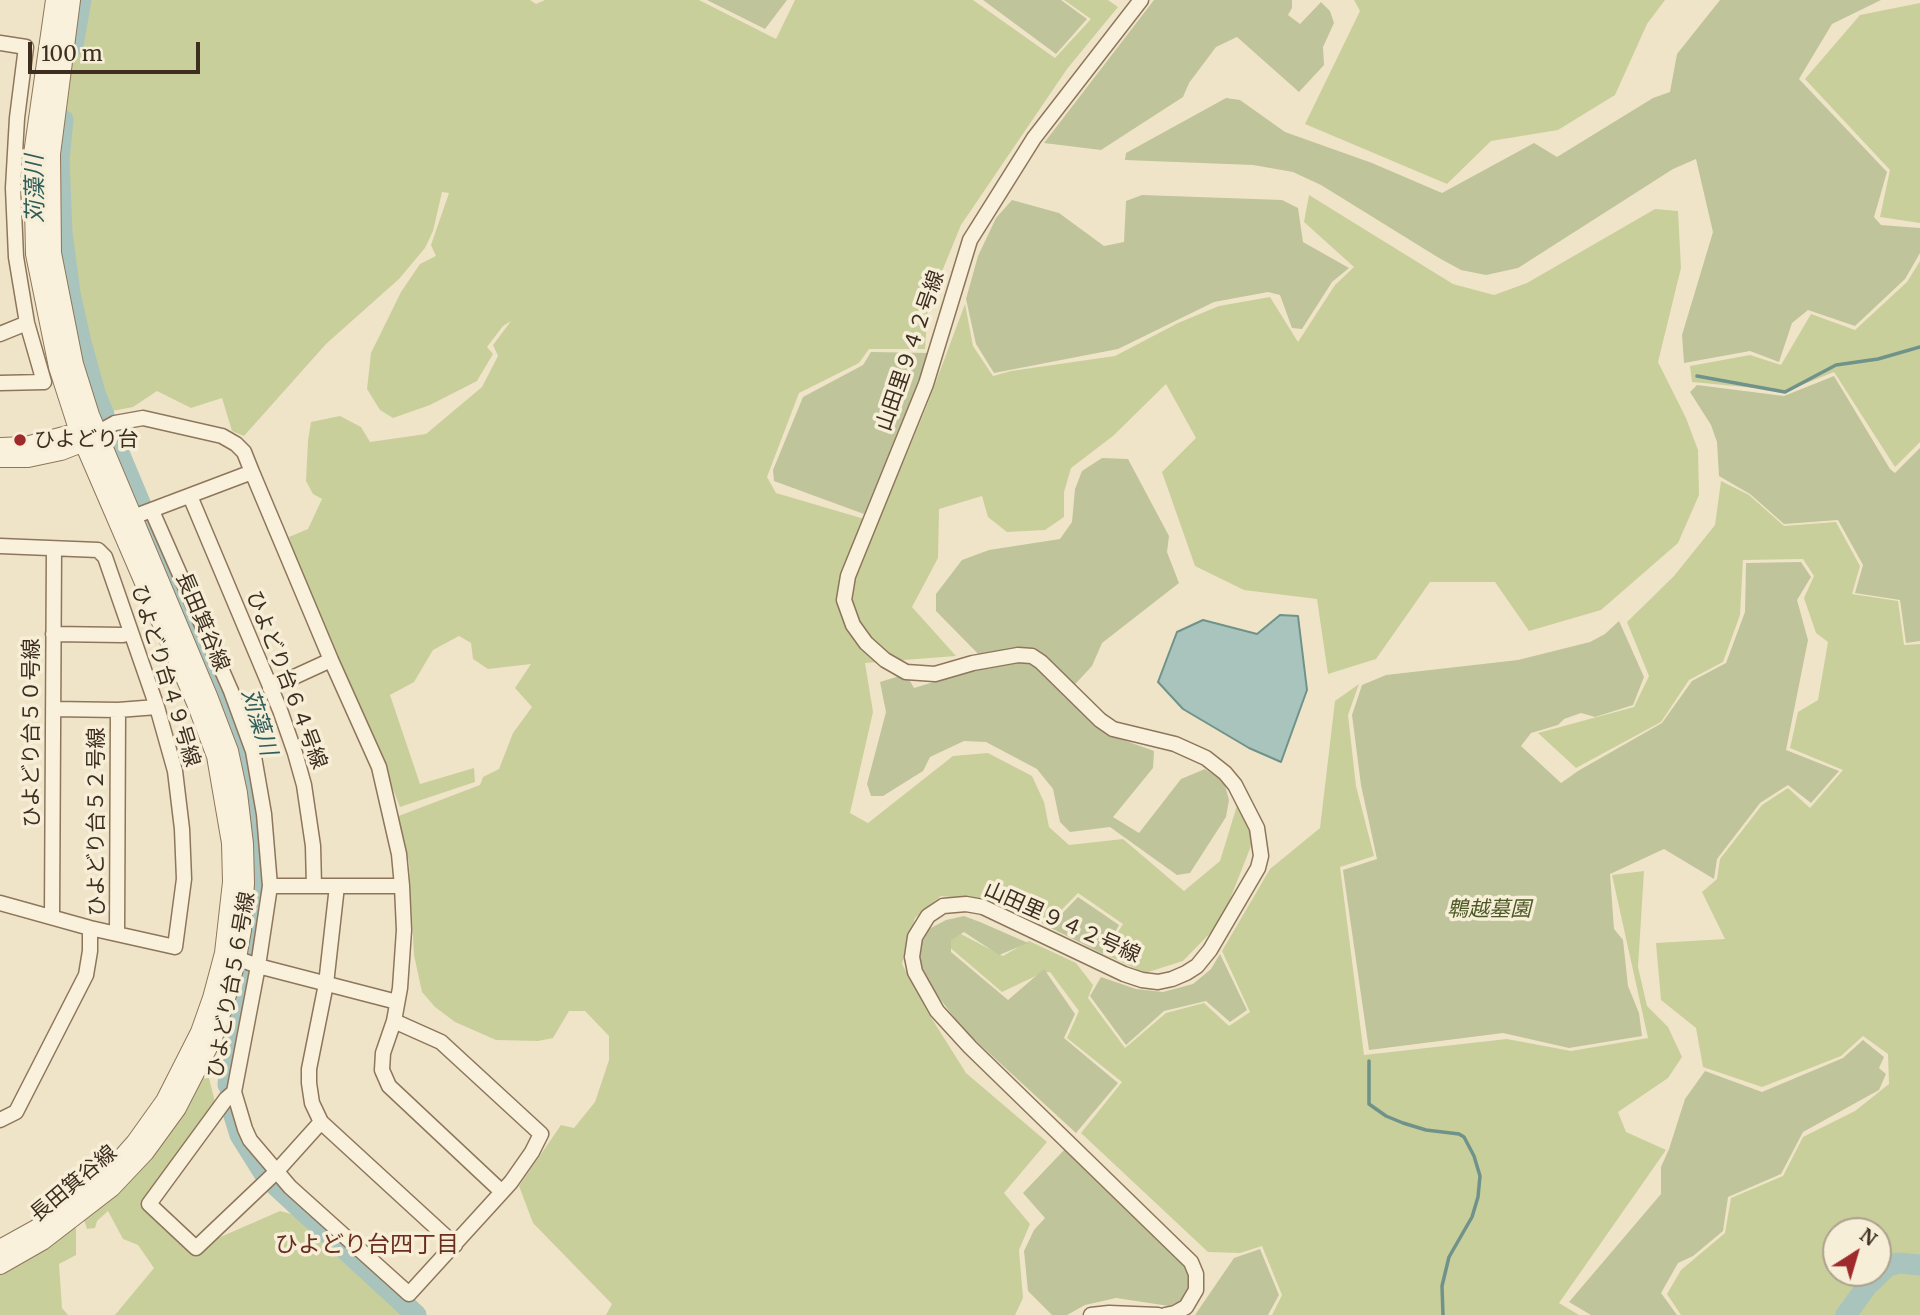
<!DOCTYPE html>
<html>
<head>
<meta charset="utf-8">
<style>
  body { margin:0 }
  #map { position:relative; width:1920px; height:1315px; overflow:hidden; background:#f0e4c8; font-family:Merriweather,serif }
  canvas { display:block }
  .north { position:absolute; left:1822px; top:1217px; width:70px; height:70px; box-sizing:border-box; background:#f7eed8; border:2px solid #ada18e; border-radius:50%; rotate:37deg; font-size:19px; font-weight:700; line-height:28px; text-align:center; color:#3d2e20 }
  .north::after { content:''; display:block; margin:auto; width:24px; height:32px; background:#9e2a2b; clip-path:polygon(50% 0,100% 100%,50% 72%,0 100%) }
  .scale { position:absolute; left:28px; top:42px; width:172px; height:32px; box-sizing:border-box; border:4px solid #3d2e20; border-top:0; padding-left:9px; font-size:21px; line-height:24px; white-space:nowrap; color:#3d2e20; -webkit-text-stroke:5px #f7eed8; paint-order:stroke }
</style>
</head>
<body>
<div id="map">
<canvas width="1920" height="1315"></canvas>
<div class="north">N</div>
<div class="scale">100 m</div>
</div>
<script>
const c = document.querySelector('canvas').getContext('2d');
c.lineJoin = 'round';
function paint(path, color) {
  c.fillStyle = color;
  c.fill(path, 'evenodd');
}
function shape(rows) {
  const path = new Path2D();
  for (const r of rows) {
    path.moveTo(r[0], r[1]);
    for (let i = 2; i < r.length; i += 2) path.lineTo(r[i], r[i + 1]);
  }
  return path;
}
function trace(path, color, width, dash) {
  c.strokeStyle = color;
  c.lineWidth = width;
  c.lineCap = dash ? 'butt' : 'round';
  c.setLineDash(dash || []);
  c.stroke(path);
}
function drawText(font, color, halo, rows, align = 'center') {
  c.font = font + ' Merriweather,"Noto Sans JP",serif';
  c.lineWidth = 7;
  c.setLineDash([]);
  c.textBaseline = 'middle';
  c.strokeStyle = halo;
  c.fillStyle = color;
  for (const [text, x, y, turn = 0] of rows) {
    c.save();
    c.translate(x, y);
    c.rotate((+turn || 0) * Math.PI / 180);
    c.textAlign = isNaN(turn) ? turn : align;
    if (halo) c.strokeText(text, 0, 0);
    c.fillText(text, 0, 0);
    c.restore();
  }
}
paint(shape([
  [59,0,530,0,536,4,545,0,699,0,776,39,795,0,973,0,1055,58,1091,19,1064,0,1108,0,1118,7,1067,69,961,225,928,306,925,349,869,349,859,363,799,393,767,477,776,493,878,523,928,403,965,304,973,346,993,376,1011,371,1115,356,1178,323,1219,306,1270,297,1298,342,1335,285,1354,267,1304,222,1309,195,1453,284,1494,295,1527,283,1655,209,1678,211,1681,268,1658,362,1686,418,1698,450,1699,495,1678,543,1601,610,1529,631,1495,582,1430,582,1376,659,1328,674,1317,599,1244,590,1195,566,1162,472,1196,438,1166,384,1113,436,1071,468,1064,492,1064,517,1045,530,1007,532,988,517,982,496,939,509,938,558,912,607,956,656,865,663,873,712,850,813,868,823,953,756,988,753,1032,776,1044,802,1049,827,1069,845,1123,839,1184,891,1220,861,1239,799,1253,841,1221,922,1183,961,1145,973,1104,954,1123,924,1078,893,1047,925,978,900,941,896,915,918,902,964,927,1011,966,1073,1047,1142,1004,1193,1030,1224,1019,1250,1023,1298,1015,1315,606,1315,612,1304,533,1223,519,1186,561,1125,574,1128,595,1102,609,1060,609,1036,585,1011,569,1011,553,1038,538,1041,496,1040,455,1022,435,1007,422,992,414,955,409,862,396,817,480,785,483,777,499,769,513,733,532,707,515,688,531,664,488,669,473,659,471,643,459,636,433,650,414,682,390,695,420,784,474,768,475,782,400,807,361,708,315,613,289,537,308,529,322,499,313,494,306,481,308,441,311,422,340,416,361,427,370,442,426,434,482,387,498,356,493,345,511,321,503,326,487,347,493,354,477,381,430,405,393,418,380,410,367,389,371,353,401,292,420,264,436,256,431,245,449,193,442,192,433,231,425,248,399,279,326,344,244,436,232,431,222,398,191,408,157,391,133,407,107,412,81,358,58,204],
  [1354,0,1665,0,1647,24,1615,95,1558,130,1491,141,1447,184,1305,124,1360,11],
  [1920,3,1920,223,1880,217,1890,170,1805,79,1860,15],
  [1920,261,1920,442,1895,467,1834,372,1787,391,1692,382,1690,366,1750,355,1781,365,1811,314,1855,330,1907,282],
  [1721,481,1749,495,1784,526,1836,522,1860,566,1852,594,1898,601,1904,645,1920,644,1920,1315,1681,1315,1667,1294,1681,1270,1725,1233,1731,1198,1783,1176,1803,1137,1855,1111,1889,1084,1888,1054,1863,1036,1841,1056,1762,1087,1703,1067,1696,1028,1661,1000,1656,943,1725,939,1702,892,1717,879,1720,859,1762,805,1788,788,1810,808,1843,770,1790,748,1798,712,1818,700,1828,642,1816,633,1804,598,1814,576,1803,559,1743,560,1740,615,1723,662,1689,680,1661,722,1576,768,1538,733,1634,707,1649,676,1627,622,1674,576,1715,525],
  [1836,1231,1878,1231,1878,1273,1836,1273],
  [1359,684,1348,715,1356,786,1374,856,1340,867,1364,1055,1507,1039,1571,1051,1648,1038,1612,875,1644,871,1638,967,1647,1006,1668,1027,1682,1057,1668,1078,1618,1112,1626,1132,1666,1150,1559,1303,1579,1315,1272,1315,1282,1295,1262,1246,1240,1253,1208,1252,1081,1133,1122,1082,1067,1038,1079,1011,1050,972,1042,973,1002,992,947,945,955,931,1003,956,1029,941,1076,963,1093,985,1088,998,1125,1048,1166,1013,1204,1003,1229,1026,1250,1012,1222,951,1270,869,1320,828,1335,701],
  [209,1078,215,1102,146,1206,191,1252,209,1242,280,1211,295,1215,321,1233,421,1315,115,1315,154,1268,138,1245,123,1239,108,1211,97,1221,95,1228,87,1229,84,1220,118,1189,198,1079],
  [76,1228,76,1255,59,1264,62,1308,68,1315,0,1315,0,1273,63,1231]
]), '#c9cf9b');
paint(shape([
  [707,0,787,0,765,29],
  [983,0,1061,0,1087,19,1056,54],
  [1154,0,1292,0,1292,8,1288,15,1300,24,1321,2,1330,11,1334,23,1323,47,1324,65,1299,92,1237,37,1216,47,1189,83,1183,97,1101,150,1044,143],
  [1720,0,1881,0,1832,24,1799,79,1887,172,1874,217,1881,225,1920,228,1920,253,1905,279,1855,326,1808,310,1792,323,1779,362,1750,351,1684,363,1682,335,1713,232,1696,159,1673,169,1518,268,1486,275,1461,270,1439,258,1321,185,1293,172,1253,165,1125,160,1126,153,1226,98,1240,100,1285,132,1372,163,1442,193,1534,143,1557,157,1653,98,1670,92,1677,54],
  [1142,195,1282,200,1298,208,1303,242,1349,268,1332,282,1302,329,1292,328,1280,295,1268,292,1214,302,1118,349,994,373,976,344,966,299,978,256,996,218,1012,200,1059,213,1104,246,1124,242,1126,201],
  [871,352,929,353,910,402,864,514,774,481,773,470,803,397,863,365],
  [1834,376,1890,469,1895,473,1920,448,1920,641,1906,643,1900,600,1855,593,1863,565,1838,520,1784,524,1750,494,1719,476,1717,442,1711,425,1690,392,1697,385,1784,396],
  [1102,458,1128,459,1169,536,1167,552,1179,583,1102,643,1092,666,1066,694,1107,734,1154,751,1153,768,1113,817,1139,833,1181,779,1205,769,1224,782,1229,800,1226,817,1190,873,1177,875,1110,827,1070,832,1060,822,1053,789,1037,769,986,742,964,741,930,757,923,771,883,796,871,796,867,784,886,712,880,682,906,674,914,688,973,670,992,668,936,611,936,594,962,560,989,550,1060,539,1072,522,1075,489,1082,471],
  [1801,562,1811,577,1797,600,1808,640,1786,750,1839,771,1811,803,1788,785,1760,803,1717,859,1714,879,1664,849,1610,874,1614,929,1623,940,1628,986,1639,1013,1642,1036,1569,1048,1503,1033,1369,1050,1343,870,1377,859,1361,785,1352,715,1362,685,1386,675,1518,660,1590,642,1605,634,1619,621,1644,677,1633,705,1595,717,1581,713,1564,719,1558,725,1531,733,1521,746,1561,783,1578,771,1662,723,1692,681,1726,663,1745,612,1746,563],
  [1078,897,1119,925,1103,954,1049,927],
  [964,916,980,922,1028,943,999,955,964,932,951,940,951,952,1008,1000,1044,969,1075,1014,1064,1038,1118,1083,1076,1133,963,1029,928,983,920,960,922,942,929,929,946,920],
  [1220,954,1247,1010,1230,1022,1206,1001,1164,1011,1126,1045,1090,996,1101,977,1136,989,1163,992,1193,984,1211,969],
  [1863,1040,1884,1057,1879,1068,1886,1074,1879,1090,1803,1132,1781,1174,1728,1197,1723,1231,1693,1256,1678,1263,1661,1293,1677,1315,1591,1315,1569,1302,1661,1194,1661,1167,1669,1149,1685,1099,1705,1071,1762,1092,1843,1058],
  [1065,1149,1182,1253,1192,1271,1192,1286,1184,1300,1169,1306,1116,1298,1085,1305,1067,1315,1052,1315,1028,1291,1024,1251,1034,1230,1045,1218,1023,1193],
  [1260,1249,1279,1295,1268,1315,1195,1315,1234,1258]
]), '#bfc49a');
const water = shape([
  [1280,615,1298,616,1307,690,1281,762,1249,748,1183,709,1158,682,1177,632,1203,620,1257,634,1280,615]
]);
paint(water, '#a9c4bc');
trace(water, '#6f938a', 2);
trace(shape([
  [1697,376,1785,392,1836,365,1878,359,1920,347],
  [1369,1061,1369,1104,1386,1116,1403,1123,1426,1130,1459,1134,1464,1137,1474,1156,1480,1176,1478,1197,1472,1217,1449,1257,1442,1286,1443,1315]
]), '#6f938a', 3.5);
trace(shape([
  [73,46,81,0],
  [63,120,59,160,62,232,70,293,81,342,95,393,104,415],
  [112,436,143,510],
  [148,522,227,704,255,803,258,859,258,912,252,951],
  [228,1085,231,1052,247,979],
  [231,1106,240,1135,265,1175],
  [273,1183,416,1315],
  [1846,1315,1867,1286,1888,1266,1899,1263,1920,1265]
]), '#a9c4bc', 21);
const minor = shape([
  [1141,0,1034,138,970,240,926,384,848,576,844,600,853,625,866,643,885,660,906,672,935,674,973,663,1018,655,1032,656,1041,662,1100,720,1113,729,1175,744,1206,758,1225,773,1235,785,1257,828,1261,856,1258,868,1210,950,1197,966,1186,973,1172,979,1158,982,1142,980,1124,974,983,907,966,904,943,906,928,916,915,937,912,957,915,972,937,1011,970,1047,1191,1262,1196,1274,1196,1290,1186,1307,1175,1313,1165,1315],
  [0,43,26,47,17,118,13,188,16,257,27,323,44,382,0,383],
  [0,334,27,323],
  [97,433,115,423,143,418,222,436,236,444,244,452,252,472],
  [190,496,280,710,295,753,304,785,313,846,314,886],
  [133,517,252,472,331,660,379,767,399,854,402,886,404,930,400,988,394,1021,383,1053,382,1070,389,1086,502,1192,409,1294,290,1187,250,1140,245,1129,234,1092,258,966,270,886,264,814,253,751,231,691,152,511],
  [0,546,98,550,105,557,157,707,175,771,182,829,184,879,175,947,90,928,0,903],
  [53,634,123,635,131,632],
  [270,688,331,660],
  [53,709,118,710,157,707],
  [270,886,402,886],
  [337,886,326,984,309,1069,309,1083,312,1103,321,1122,455,1245],
  [52,917,54,549],
  [117,934,118,710],
  [228,955,258,966,397,1002],
  [394,1021,441,1042,541,1134,532,1152,511,1182,502,1192],
  [234,1092,226,1099,149,1204,196,1248,276,1172,321,1122],
  [0,1120,16,1112,86,975,90,951,90,928],
  [1091,1315,1109,1313,1158,1315]
]);
const tertiary = shape([
  [1,447,26,446,79,432,90,432],
  [0,458,28,458,61,451,84,442,92,437],
  [0,1249,36,1229,75,1204,104,1178,135,1143,165,1101,200,1032,212,998,224,953,232,882,231,843,216,756,196,703,79,432,58,367,35,254,33,154,55,0],
  [0,1265,42,1241,112,1187,145,1152,177,1108,213,1038,225,1002,237,958,242,930,245,883,244,844,238,793,229,751,208,696,90,415,74,364,52,253,51,154,71,0]
]);
trace(minor, '#8d765c', 17);
trace(tertiary, '#8d765c', 20);
trace(minor, '#faf1dc', 14);
trace(tertiary, '#faf1dc', 18);
for (const [x, y, r, color] of [
  [20,440,7,"#9e2a2b"]
]) {
  const dot = new Path2D();
  dot.arc(x, y, r, 0, 2 * Math.PI);
  c.fillStyle = color;
  c.fill(dot);
  trace(dot, '#f7eed8', 2.5);
}
drawText('21px', '#3d2e20', '#f7eed8', [
  ["山田里９４２号線",911,351,-71],
  ["長田箕谷線",202,622,67],
  ["ひよどり台４９号線",165,676,73],
  ["ひよどり台６４号線",286,680,69],
  ["ひよどり台５０号線",32,733,-90],
  ["ひよどり台５２号線",97,822,-90],
  ["山田里９４２号線",1062,923,24],
  ["ひよどり台５６号線",232,985,-80],
  ["長田箕谷線",74,1184,-40]
]);
drawText('21px', '#3d2e20', '#f7eed8', [
  ["ひよどり台",34,440]
], 'left');
drawText('italic 21px', '#4d5a26', '#f7eed8', [
  ["鵯越墓園",1489,910]
]);
drawText('italic 23px', '#2f5d5a', '#f7eed8', [
  ["苅藻川",36,189,-91],
  ["苅藻川",258,722,72]
]);
drawText('23px', '#6b2e1e', '#f7eed8', [
  ["ひよどり台四丁目",367,1245]
]);
</script>
</body>
</html>
